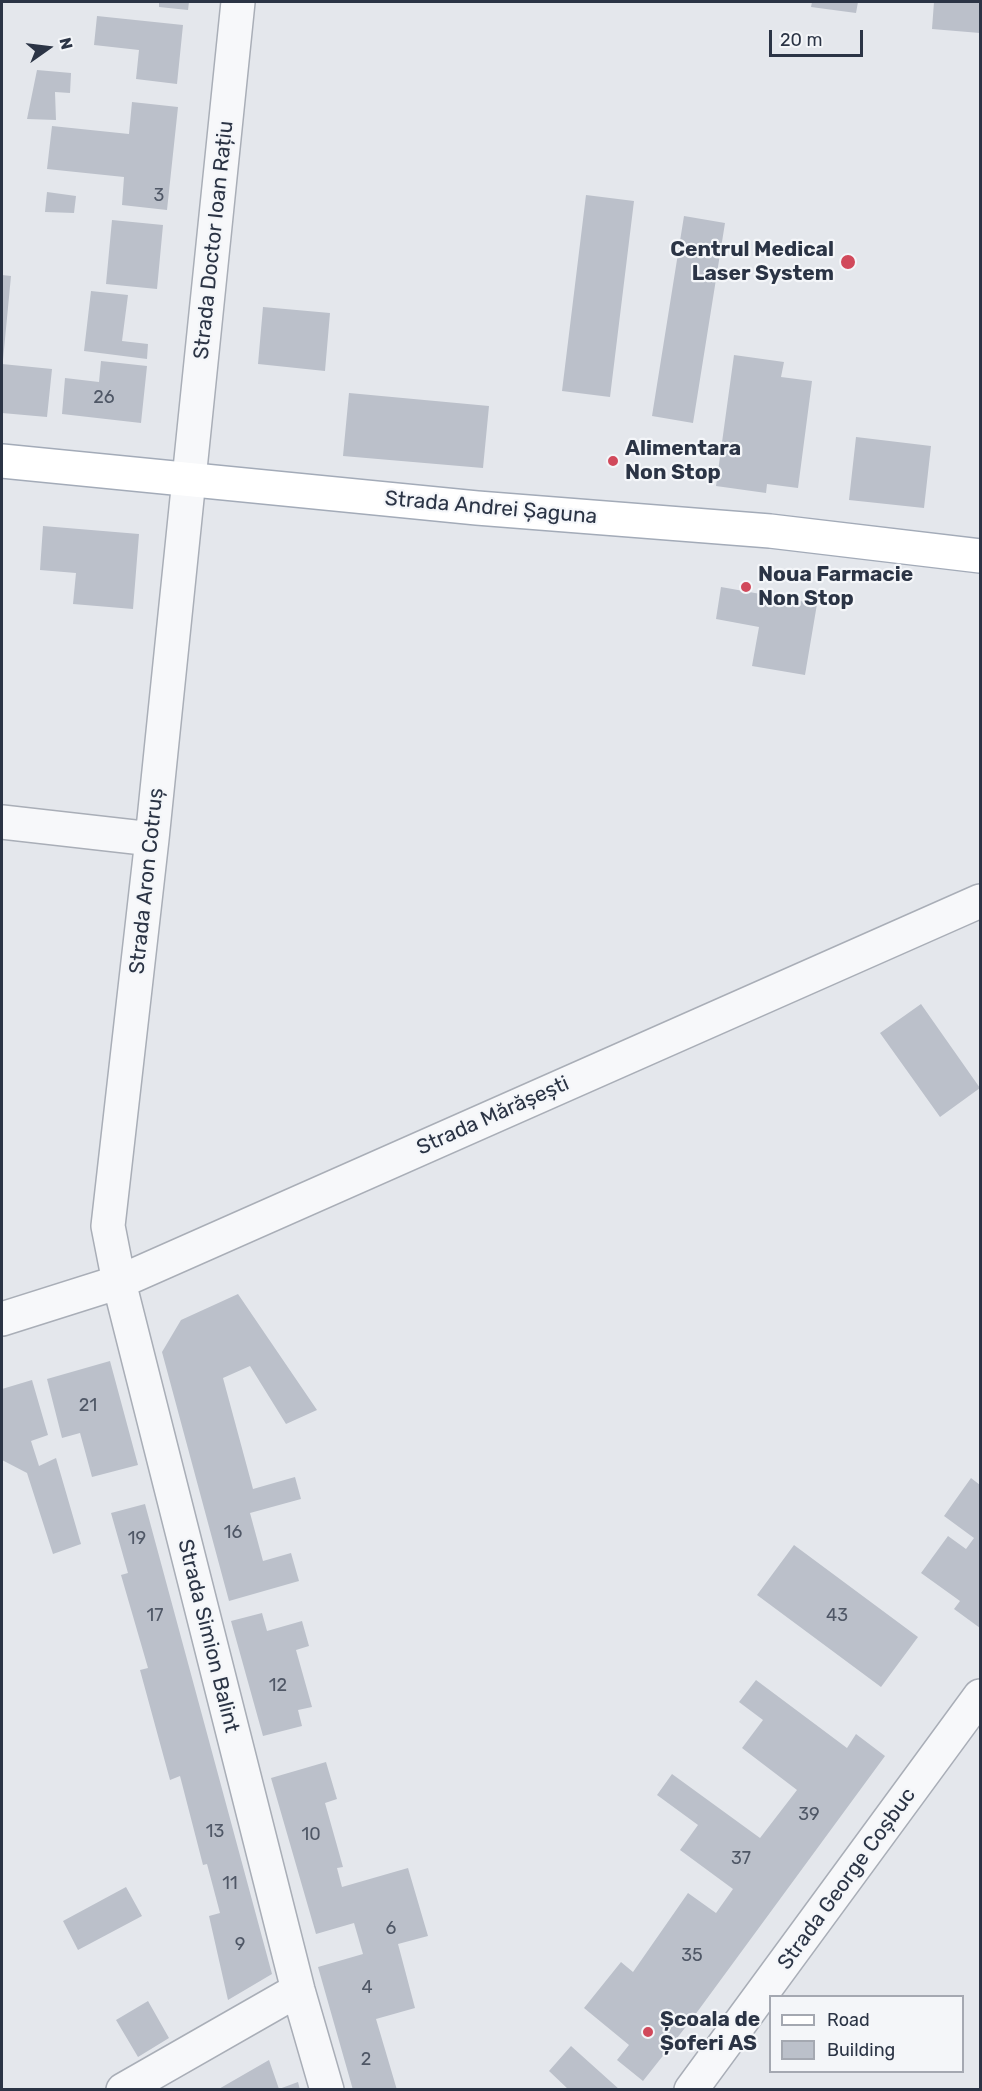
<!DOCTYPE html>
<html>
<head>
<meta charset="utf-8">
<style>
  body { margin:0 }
  #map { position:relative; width:982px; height:2091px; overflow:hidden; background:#e4e7ec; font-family:Rubik,sans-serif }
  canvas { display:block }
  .frame { position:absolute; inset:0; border:3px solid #2b3445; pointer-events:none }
  .legend { position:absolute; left:769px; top:1995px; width:195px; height:78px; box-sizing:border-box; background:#f4f6f9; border:2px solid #a4a8b1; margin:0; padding:8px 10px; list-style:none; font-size:18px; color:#2b3445 }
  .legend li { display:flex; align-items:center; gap:12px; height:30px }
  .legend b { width:30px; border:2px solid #a4a8b1 }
  .north { position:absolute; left:18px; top:18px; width:60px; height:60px; -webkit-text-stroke:4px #f4f6f9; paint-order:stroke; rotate:76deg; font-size:16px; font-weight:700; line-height:24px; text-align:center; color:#2b3445 }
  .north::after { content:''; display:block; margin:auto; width:21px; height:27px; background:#2b3445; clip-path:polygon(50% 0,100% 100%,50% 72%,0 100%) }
  .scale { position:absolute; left:769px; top:30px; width:94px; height:27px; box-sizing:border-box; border:3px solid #2b3445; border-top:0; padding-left:8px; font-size:18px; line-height:21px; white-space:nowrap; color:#2b3445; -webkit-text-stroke:4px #f4f6f9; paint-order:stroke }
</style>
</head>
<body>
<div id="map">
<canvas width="982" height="2091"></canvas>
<div class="frame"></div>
<ul class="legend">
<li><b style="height:8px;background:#fff"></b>Road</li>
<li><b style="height:16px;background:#bbc0ca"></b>Building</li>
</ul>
<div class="north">N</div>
<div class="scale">20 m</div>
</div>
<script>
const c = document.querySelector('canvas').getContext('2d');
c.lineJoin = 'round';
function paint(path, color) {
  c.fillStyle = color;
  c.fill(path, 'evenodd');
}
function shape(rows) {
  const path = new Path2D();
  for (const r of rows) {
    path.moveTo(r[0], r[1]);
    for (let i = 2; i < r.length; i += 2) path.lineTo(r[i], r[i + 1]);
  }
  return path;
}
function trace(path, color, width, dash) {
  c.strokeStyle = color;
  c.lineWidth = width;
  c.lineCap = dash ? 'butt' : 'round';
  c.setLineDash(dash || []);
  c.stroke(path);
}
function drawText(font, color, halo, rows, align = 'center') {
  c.font = font + ' Rubik,sans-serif';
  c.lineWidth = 4.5;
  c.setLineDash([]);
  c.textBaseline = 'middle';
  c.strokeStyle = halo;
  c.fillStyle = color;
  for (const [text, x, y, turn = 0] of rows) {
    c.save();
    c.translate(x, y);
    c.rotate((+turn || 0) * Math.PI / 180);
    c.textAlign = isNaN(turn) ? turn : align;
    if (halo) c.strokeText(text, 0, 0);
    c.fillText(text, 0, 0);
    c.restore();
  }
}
paint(shape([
  [159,2,189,2,188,10,159,7],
  [812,2,858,2,856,13,811,7],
  [934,2,980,2,980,33,932,29],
  [97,16,183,25,177,84,136,79,139,50,94,45],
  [37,70,71,73,70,93,55,92,56,120,27,119],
  [132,102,178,107,167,210,122,205,124,177,47,169,52,126,129,134],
  [47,192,76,196,74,213,45,212],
  [586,195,634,201,610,397,562,391],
  [684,216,725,223,693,423,652,416],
  [112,220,163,225,157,289,106,284],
  [2,275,11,276,3,360,2,360],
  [91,291,128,295,122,341,148,344,147,359,84,351],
  [263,307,330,313,325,371,258,364],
  [734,355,784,362,781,377,812,381,798,488,767,484,766,493,716,486],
  [101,361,147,366,141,423,62,414,65,378,99,382],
  [2,364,52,369,47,417,2,413],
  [349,393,489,406,483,468,343,456],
  [856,437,931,446,924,508,849,500],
  [43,526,139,534,133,609,73,604,76,573,40,570],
  [721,587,817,604,805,675,752,666,759,627,716,619],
  [921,1004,980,1088,940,1117,880,1033],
  [238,1294,317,1410,286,1424,250,1366,223,1378,253,1489,295,1477,301,1499,250,1513,263,1561,291,1553,299,1581,229,1601,162,1352,181,1320],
  [110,1361,138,1465,92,1477,80,1433,62,1438,47,1379],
  [32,1380,48,1435,31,1441,39,1466,56,1458,81,1544,53,1554,27,1473,2,1460,2,1389],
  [971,1478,980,1485,980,1628,954,1609,960,1601,921,1573,948,1536,966,1549,974,1538,944,1516],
  [145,1504,272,1974,228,2000,209,1916,220,1913,207,1864,203,1865,180,1776,170,1780,140,1670,148,1668,121,1575,128,1573,111,1513],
  [794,1545,918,1637,881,1687,757,1595],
  [262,1613,267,1631,302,1621,309,1646,296,1650,312,1707,298,1710,302,1726,263,1736,231,1621],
  [756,1680,847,1748,856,1734,885,1756,692,2019,643,2081,617,2060,629,2045,584,2008,621,1962,633,1972,688,1893,716,1913,733,1889,680,1850,698,1825,657,1795,672,1774,760,1838,797,1790,742,1748,763,1720,739,1702],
  [326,1762,337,1799,325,1803,343,1867,337,1868,342,1887,408,1868,428,1936,398,1944,415,2008,376,2019,397,2090,353,2090,318,1967,363,1954,354,1923,316,1934,271,1778],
  [126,1887,142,1916,78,1950,63,1921],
  [148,2001,169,2038,138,2057,116,2020],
  [571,2046,620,2090,569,2090,549,2071],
  [269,2060,279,2089,298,2082,300,2090,217,2090]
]), '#bbc0ca');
const minor = shape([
  [238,2,152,839,108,1226,119,1282,298,1990,327,2090],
  [2,822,152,839],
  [2,1319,119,1282,980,901],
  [123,2090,298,1990],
  [691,2090,980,1696]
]);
const major = shape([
  [2,461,477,508,770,531,980,556]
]);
trace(minor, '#a9aeb7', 36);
trace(major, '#a3abb8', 36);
trace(minor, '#f7f8fa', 33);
trace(major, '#fff', 33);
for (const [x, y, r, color] of [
  [848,262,8,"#d1495b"],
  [613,461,6,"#d1495b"],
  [746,587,6,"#d1495b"],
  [648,2032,6,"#d1495b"]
]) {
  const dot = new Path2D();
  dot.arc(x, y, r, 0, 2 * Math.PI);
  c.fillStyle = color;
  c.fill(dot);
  trace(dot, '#f4f6f9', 2);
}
drawText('18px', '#4f5766', null, [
  ["3",159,196],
  ["26",104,398],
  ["21",88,1406],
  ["16",233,1533],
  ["19",137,1539],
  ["17",155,1616],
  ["43",837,1616],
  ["12",278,1686],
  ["39",809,1815],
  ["13",215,1832],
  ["10",311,1835],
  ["37",741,1859],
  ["11",230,1884],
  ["6",391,1929],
  ["9",240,1945],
  ["35",692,1956],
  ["4",367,1988],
  ["2",366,2060]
]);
drawText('21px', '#2b3445', '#f4f6f9', [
  ["Strada Doctor Ioan Rațiu",214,240,-84],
  ["Strada Andrei Șaguna",491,508,5],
  ["Strada Aron Cotruș",147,881,-84],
  ["Strada Mărășești",493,1116,-24],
  ["Strada Simion Balint",208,1636,76],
  ["Strada George Coșbuc",847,1879,-54]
]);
drawText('bold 21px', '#2b3445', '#f4f6f9', [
  ["Centrul Medical",834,250,"right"],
  ["Laser System",834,274,"right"],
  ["Alimentara",625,449],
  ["Non Stop",625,473],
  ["Noua Farmacie",758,575],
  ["Non Stop",758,599],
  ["Școala de",660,2020],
  ["Șoferi AS",660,2044]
], 'left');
</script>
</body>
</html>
